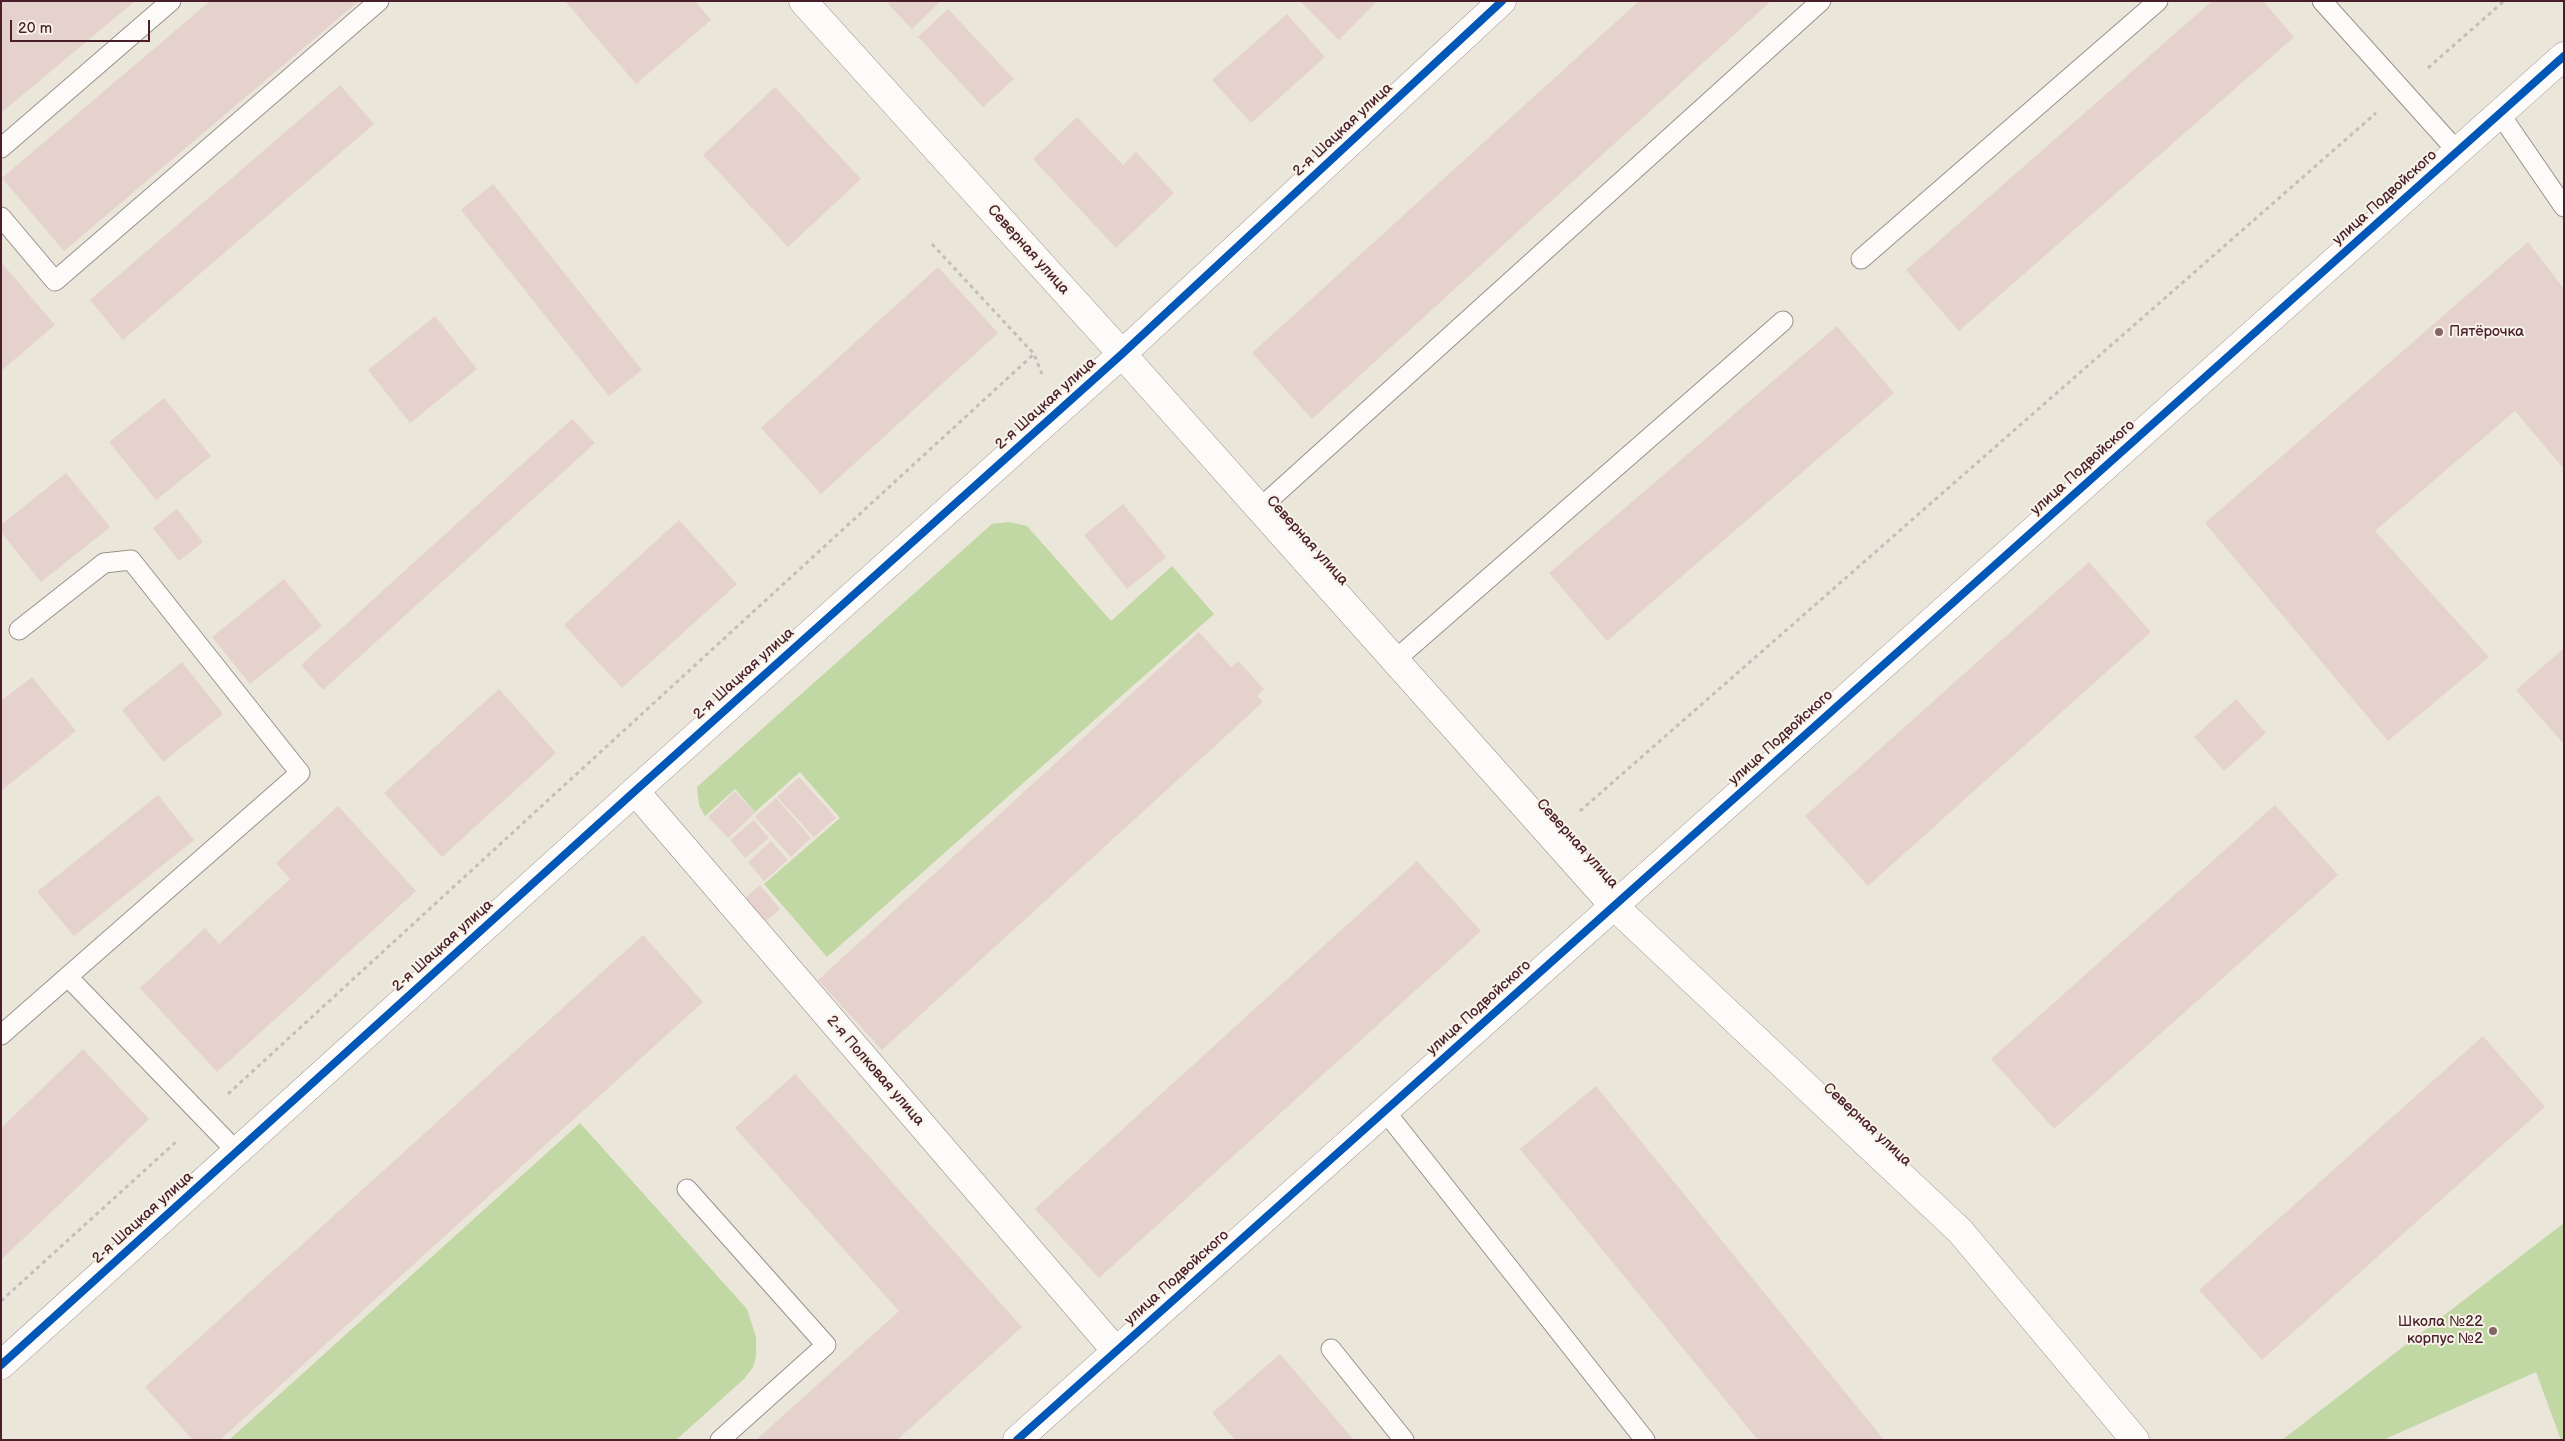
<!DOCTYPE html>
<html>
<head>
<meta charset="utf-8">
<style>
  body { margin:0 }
  #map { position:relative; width:2565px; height:1441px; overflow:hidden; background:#ebe6da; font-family:"Balsamiq Sans",sans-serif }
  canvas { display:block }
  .frame { position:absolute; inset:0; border:2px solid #4a1f2b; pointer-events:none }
  .scale { position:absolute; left:10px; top:20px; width:140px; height:22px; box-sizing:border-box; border:2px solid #4a1f2b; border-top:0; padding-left:6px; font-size:15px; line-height:18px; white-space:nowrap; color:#4a1f2b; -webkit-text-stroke:4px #f7f3e8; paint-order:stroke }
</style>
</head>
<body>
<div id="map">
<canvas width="2565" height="1441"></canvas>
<div class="frame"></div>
<div class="scale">20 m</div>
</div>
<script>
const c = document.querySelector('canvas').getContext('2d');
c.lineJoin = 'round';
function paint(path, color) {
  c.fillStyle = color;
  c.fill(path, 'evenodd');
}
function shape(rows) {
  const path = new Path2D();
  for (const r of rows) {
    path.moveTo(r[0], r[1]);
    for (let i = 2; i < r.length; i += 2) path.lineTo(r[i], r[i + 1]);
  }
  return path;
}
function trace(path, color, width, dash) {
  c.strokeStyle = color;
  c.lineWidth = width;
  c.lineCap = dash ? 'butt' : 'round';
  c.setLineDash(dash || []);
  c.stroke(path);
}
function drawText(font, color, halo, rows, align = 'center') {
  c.font = font + ' "Balsamiq Sans",sans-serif';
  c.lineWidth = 4;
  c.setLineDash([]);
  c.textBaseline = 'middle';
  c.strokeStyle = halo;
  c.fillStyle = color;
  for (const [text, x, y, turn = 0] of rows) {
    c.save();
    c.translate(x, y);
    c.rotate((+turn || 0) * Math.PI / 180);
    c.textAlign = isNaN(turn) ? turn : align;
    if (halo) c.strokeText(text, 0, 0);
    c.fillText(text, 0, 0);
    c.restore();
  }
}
paint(shape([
  [1009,522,1027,526,1111,621,1172,566,1214,614,827,957,764,884,840,818,800,772,755,812,735,789,705,816,699,805,697,787,992,524],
  [580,1123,747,1309,756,1337,756,1356,753,1367,744,1379,676,1440,229,1440],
  [2564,1223,2564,1440,2561,1440,2536,1372,2383,1440,2282,1440]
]), '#c1d7a4');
paint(shape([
  [1,1,135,1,1,113],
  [210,1,359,1,64,251,2,178],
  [565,1,695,1,711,20,636,84],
  [891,1,937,1,939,3,912,29,888,4],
  [1300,1,1377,1,1339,40],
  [1639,1,1771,1,1312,419,1252,353],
  [2212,1,2263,1,2294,37,1959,331,1906,270],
  [948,9,1014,79,983,107,918,37],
  [1287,14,1325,57,1251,123,1212,80],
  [340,85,374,124,123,340,90,300],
  [775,87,861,179,788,247,703,155],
  [1077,117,1123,165,1136,152,1174,193,1116,248,1033,159],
  [493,184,642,370,609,396,461,210],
  [2528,242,2564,289,2564,469,2515,411,2375,531,2489,657,2388,741,2205,523],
  [1,262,55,325,1,371],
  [938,267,998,333,821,494,761,428],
  [435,316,477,369,410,423,368,370],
  [1837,326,1894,393,1607,641,1549,573],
  [164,398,211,456,156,500,109,442],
  [572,419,595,443,323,690,301,665],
  [66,473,110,527,41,582,1,532,1,525],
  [1123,504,1166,557,1127,589,1084,535],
  [177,509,203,542,179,561,153,528],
  [679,520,737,584,622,688,564,625],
  [2089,562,2151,632,1868,886,1805,816],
  [284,579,322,626,250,684,212,637],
  [1199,632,1231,667,1238,661,1264,689,1257,696,1263,702,882,1050,818,980],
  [2564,648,2564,744,2516,690],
  [182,662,223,714,163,762,122,710],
  [32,677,76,731,1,791,1,701],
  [499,689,556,753,442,857,384,793],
  [2236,699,2266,733,2224,771,2194,737],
  [799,777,836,818,814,837,777,797],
  [735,791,755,813,728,838,708,817],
  [158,795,194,840,74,936,37,892],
  [776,798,811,838,791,857,755,817],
  [2275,805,2338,875,2054,1129,1991,1059],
  [338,806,416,891,217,1072,140,988,205,928,219,944,290,879,276,863],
  [754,820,769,838,745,858,730,840],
  [771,841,788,860,764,881,748,862],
  [1417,861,1481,931,1099,1278,1035,1209],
  [760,885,780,909,747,938,726,914],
  [643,935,703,1002,220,1440,193,1440,145,1387],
  [2483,1036,2545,1107,2262,1360,2199,1290],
  [83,1049,149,1119,1,1260,1,1128],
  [795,1074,1022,1327,897,1440,756,1440,899,1311,735,1128],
  [1596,1086,1884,1440,1758,1440,1520,1149],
  [1280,1354,1354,1440,1235,1440,1212,1413]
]), '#e5d2cc');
const service = shape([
  [2322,1,2457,151],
  [2500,114,2564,207],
  [1,148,171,1],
  [1,217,55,281,379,1],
  [1861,259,2158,1],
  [1259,509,1821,1],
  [1395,660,1783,321],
  [68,977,237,1152],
  [1,1035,300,773,131,560,104,563,19,630],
  [1385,1111,1645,1440],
  [687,1189,826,1345,720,1440],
  [1331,1349,1404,1440]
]);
const minor = shape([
  [803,1,1122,354,1614,906,1960,1231,2135,1440],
  [635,791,1116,1351],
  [1017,1440,2564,56]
]);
const tertiary = shape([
  [1,1365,635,791,1122,354,1502,1]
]);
trace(service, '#9a908c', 21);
trace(minor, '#9a908c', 29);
trace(tertiary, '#9a908c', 29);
trace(shape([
  [2428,68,2504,1],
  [932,244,1034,354,1042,374],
  [1580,811,2376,113],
  [228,1094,1034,354],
  [1,1301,177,1141]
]), '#c3bdbc', 3, [4, 4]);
trace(service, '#fcfbf9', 19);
trace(minor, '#fcfbf9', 28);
trace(tertiary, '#fcfbf9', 28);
trace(shape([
  [1,1365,635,791,1122,354,1502,1],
  [1017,1440,2564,56]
]), '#0057b8', 8);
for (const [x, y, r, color] of [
  [2439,332,5,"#826568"],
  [2493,1331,5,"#826568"]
]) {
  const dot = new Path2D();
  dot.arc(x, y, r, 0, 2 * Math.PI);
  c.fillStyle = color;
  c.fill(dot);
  trace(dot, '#f7f3e8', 2);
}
drawText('15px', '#4a1f2b', '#f7f3e8', [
  ["2-я Шацкая улица",1343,130,-43],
  ["улица Подвойского",2385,198,-42],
  ["Северная улица",1028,250,48],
  ["2-я Шацкая улица",1046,404,-42],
  ["улица Подвойского",2083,468,-42],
  ["Северная улица",1307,541,48],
  ["2-я Шацкая улица",744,674,-42],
  ["улица Подвойского",1781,738,-42],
  ["Северная улица",1577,844,48],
  ["2-я Шацкая улица",443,946,-42],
  ["улица Подвойского",1479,1008,-42],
  ["2-я Полковая улица",875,1071,49],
  ["Северная улица",1867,1125,43],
  ["2-я Шацкая улица",143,1218,-42],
  ["улица Подвойского",1177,1278,-42]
]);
drawText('15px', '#4a1f2b', '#f7f3e8', [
  ["Пятёрочка",2449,332],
  ["Школа №22",2483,1322,"right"],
  ["корпус №2",2483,1339,"right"]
], 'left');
</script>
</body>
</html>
